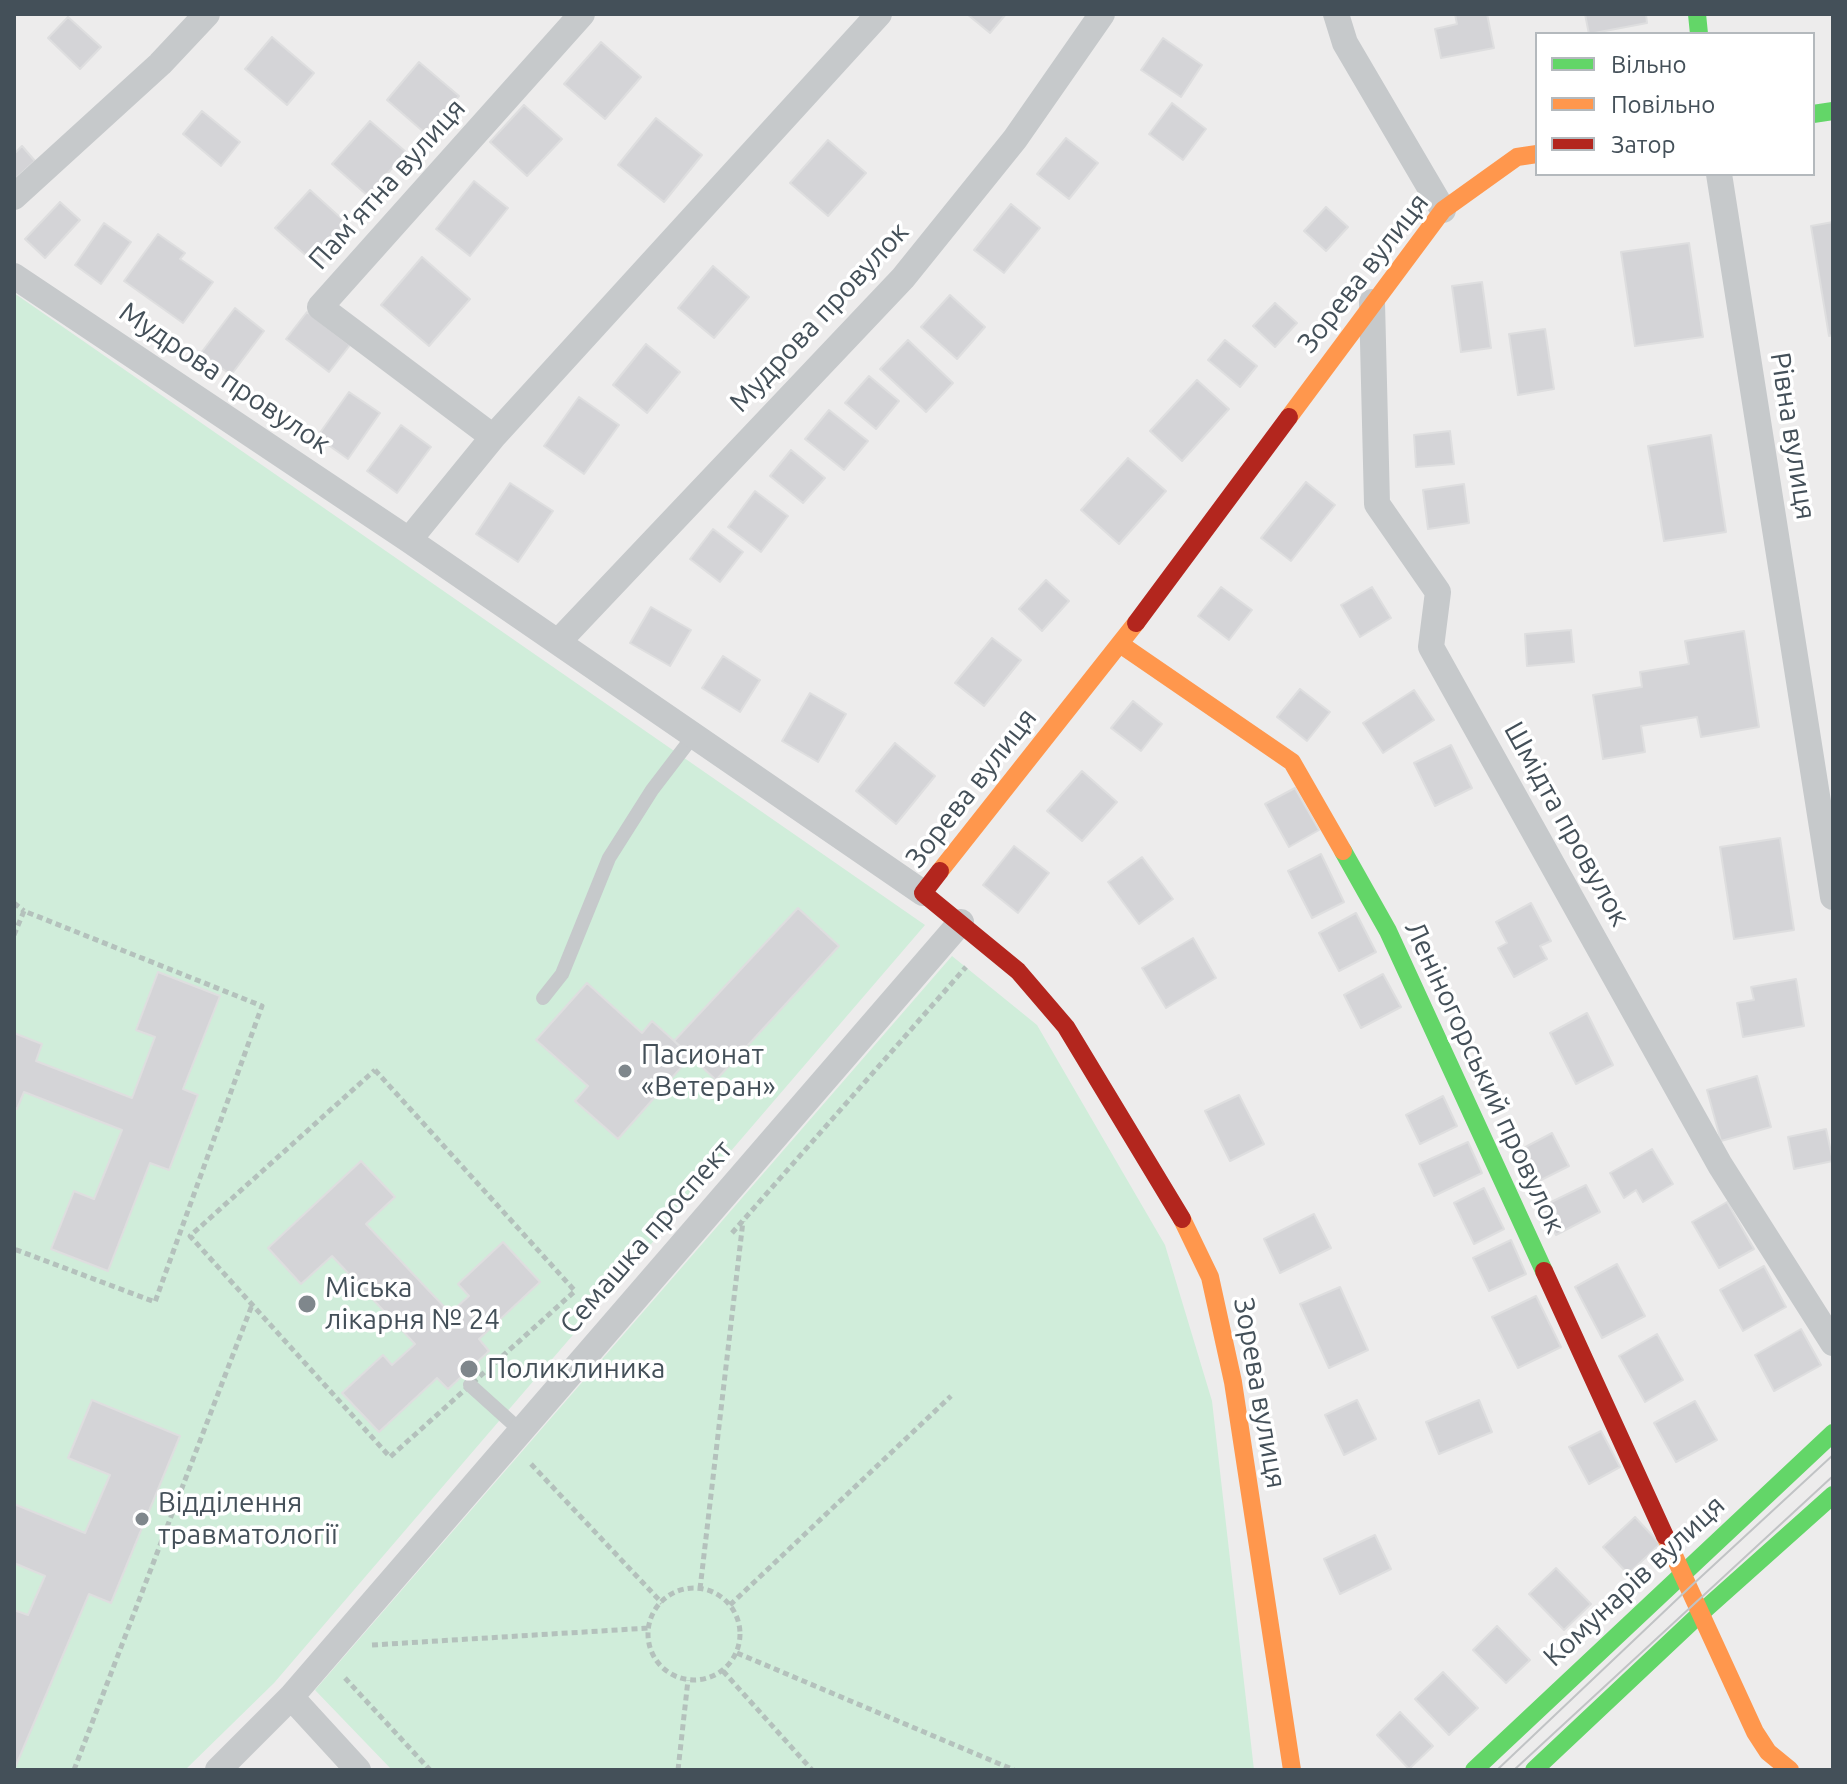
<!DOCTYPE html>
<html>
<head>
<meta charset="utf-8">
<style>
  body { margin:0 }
  #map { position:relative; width:1847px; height:1784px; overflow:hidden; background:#edecec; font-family:Ubuntu,sans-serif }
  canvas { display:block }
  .frame { position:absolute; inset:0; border:16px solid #445059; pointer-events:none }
  .legend { position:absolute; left:1535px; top:32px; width:280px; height:144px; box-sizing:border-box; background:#fff; border:2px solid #b4b9bd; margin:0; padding:10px 14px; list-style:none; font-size:24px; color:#445059 }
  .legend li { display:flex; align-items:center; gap:16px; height:40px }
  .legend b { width:40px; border:2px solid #b4b9bd }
</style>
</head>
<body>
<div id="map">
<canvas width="1847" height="1784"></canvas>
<div class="frame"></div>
<ul class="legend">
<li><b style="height:10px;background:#63d668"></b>Вільно</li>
<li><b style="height:10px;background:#ff974d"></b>Повільно</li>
<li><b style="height:10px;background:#b3261e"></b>Затор</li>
</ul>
</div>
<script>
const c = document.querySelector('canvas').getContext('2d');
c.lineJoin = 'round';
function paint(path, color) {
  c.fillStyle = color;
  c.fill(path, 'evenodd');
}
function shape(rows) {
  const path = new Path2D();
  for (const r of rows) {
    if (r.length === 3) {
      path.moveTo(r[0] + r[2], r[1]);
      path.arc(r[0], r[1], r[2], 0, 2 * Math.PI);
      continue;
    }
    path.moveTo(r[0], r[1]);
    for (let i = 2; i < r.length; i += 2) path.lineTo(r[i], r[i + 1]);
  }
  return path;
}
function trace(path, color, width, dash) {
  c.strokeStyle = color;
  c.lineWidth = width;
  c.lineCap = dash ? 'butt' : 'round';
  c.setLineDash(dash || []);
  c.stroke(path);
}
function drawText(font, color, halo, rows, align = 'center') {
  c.font = font + ' Ubuntu,sans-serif';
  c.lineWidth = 7;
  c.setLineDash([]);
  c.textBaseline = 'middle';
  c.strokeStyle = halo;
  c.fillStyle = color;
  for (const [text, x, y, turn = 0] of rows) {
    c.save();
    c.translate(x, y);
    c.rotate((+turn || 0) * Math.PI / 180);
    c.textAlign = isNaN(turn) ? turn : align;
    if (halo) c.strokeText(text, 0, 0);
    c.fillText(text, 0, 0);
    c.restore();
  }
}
paint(shape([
  [14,293,925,925,274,1683,185,1770,14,1770],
  [952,956,1037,1025,1165,1245,1212,1401,1254,1770,392,1770,315,1690]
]), '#d0edda');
const building = shape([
  [967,14,1006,14,990,33,967,14],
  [1455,14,1487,14,1494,48,1441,58,1435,29,1457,24,1455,14],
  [1585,14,1646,14,1647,23,1589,34,1585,14],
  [68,17,101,47,80,69,48,38,68,17],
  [272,37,314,73,287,105,245,69,272,37],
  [1163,38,1202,65,1181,97,1141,70,1163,38],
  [601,42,641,77,605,119,564,84,601,42],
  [419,62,459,96,426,134,387,100,419,62],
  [1172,103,1206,129,1183,160,1149,134,1172,103],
  [524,105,562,139,527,176,490,142,524,105],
  [202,111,240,142,221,166,183,134,202,111],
  [656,118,702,155,664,202,618,165,656,118],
  [370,121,406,152,368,196,332,164,370,121],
  [1066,138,1098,163,1069,199,1037,174,1066,138],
  [828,140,866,173,828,216,790,183,828,140],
  [22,146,35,161,14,180,14,150,16,152,22,146],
  [474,181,508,208,470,256,436,229,474,181],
  [310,190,353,229,319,267,275,228,310,190],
  [60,202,80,220,45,258,25,239,60,202],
  [1011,204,1040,228,1004,273,974,250,1011,204],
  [1326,207,1348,227,1326,251,1304,231,1326,207],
  [1833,222,1833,335,1829,336,1811,226,1833,222],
  [104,223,131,242,101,284,75,265,104,223],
  [158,234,185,253,180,259,213,282,183,323,124,281,158,234],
  [1689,243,1703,337,1635,346,1621,252,1689,243],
  [422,257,470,299,429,346,381,305,422,257],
  [713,266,749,297,714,338,678,308,713,266],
  [1482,282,1491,348,1461,352,1452,286,1482,282],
  [950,295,985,327,957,359,921,327,950,295],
  [1275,303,1297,323,1275,347,1253,326,1275,303],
  [235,308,264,331,231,375,201,353,235,308],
  [307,312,350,345,329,372,286,339,307,312],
  [1545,329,1554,389,1518,395,1509,334,1545,329],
  [908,340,953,383,926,412,880,369,908,340],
  [1225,340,1257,366,1240,387,1208,360,1225,340],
  [646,344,680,372,647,413,613,385,646,344],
  [869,376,899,401,876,429,845,403,869,376],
  [1197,380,1229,409,1182,461,1150,431,1197,380],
  [349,392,380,413,348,459,317,437,349,392],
  [579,397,619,425,584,474,544,446,579,397],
  [829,410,868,441,844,470,805,439,829,410],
  [401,425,431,447,397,493,367,471,401,425],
  [1450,431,1454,464,1416,467,1414,435,1450,431],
  [1711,435,1726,532,1664,541,1648,446,1711,435],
  [791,450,825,478,803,503,770,476,791,450],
  [1128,458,1166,491,1119,544,1081,510,1128,458],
  [1306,482,1335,505,1291,561,1261,538,1306,482],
  [510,483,553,511,518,562,476,534,510,483],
  [1464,484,1469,523,1428,529,1423,490,1464,484],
  [755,491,788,516,761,552,728,527,755,491],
  [713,529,743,552,720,582,690,559,713,529],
  [1046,580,1069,601,1042,631,1019,609,1046,580],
  [1221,587,1252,610,1229,640,1198,616,1221,587],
  [1372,587,1391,618,1360,637,1341,605,1372,587],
  [651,607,691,630,670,666,630,643,651,607],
  [1571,630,1574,662,1527,666,1525,634,1571,630],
  [1744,631,1759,727,1701,737,1697,717,1641,726,1645,752,1603,759,1593,695,1642,687,1640,672,1689,664,1685,641,1744,631],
  [992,638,1021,660,984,706,955,683,992,638],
  [723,656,760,680,740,712,702,688,723,656],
  [1300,689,1330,712,1307,741,1277,717,1300,689],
  [1414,690,1434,720,1383,753,1363,723,1414,690],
  [810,693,846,714,818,762,782,741,810,693],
  [1133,701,1162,724,1141,751,1111,728,1133,701],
  [895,743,935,776,896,824,856,791,895,743],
  [1451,745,1472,788,1435,806,1414,763,1451,745],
  [1082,771,1117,802,1082,841,1047,811,1082,771],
  [1295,788,1319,830,1289,847,1265,804,1295,788],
  [1780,838,1794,930,1734,939,1720,847,1780,838],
  [1014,846,1049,873,1018,913,983,885,1014,846],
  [1321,854,1344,902,1312,918,1288,871,1321,854],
  [1142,857,1173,899,1139,924,1108,882,1142,857],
  [1531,903,1551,941,1540,946,1547,959,1514,977,1498,948,1507,943,1496,922,1531,903],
  [798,908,839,946,716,1080,674,1041,798,908],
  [1356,913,1376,952,1339,971,1319,933,1356,913],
  [1193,938,1216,978,1166,1008,1142,968,1193,938],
  [158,972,220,996,183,1089,198,1095,169,1170,150,1163,108,1271,51,1249,74,1191,94,1199,122,1130,24,1092,17,1109,14,1108,14,1033,42,1044,36,1061,132,1098,155,1037,136,1030,158,972],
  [1383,974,1401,1007,1361,1028,1344,995,1383,974],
  [1796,979,1804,1026,1743,1037,1737,1003,1754,1000,1751,987,1796,979],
  [587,983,642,1033,652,1021,691,1056,618,1139,575,1101,588,1086,536,1040,587,983],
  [1587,1013,1613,1065,1576,1084,1550,1033,1587,1013],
  [1757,1076,1771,1127,1721,1141,1707,1090,1757,1076],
  [1239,1095,1264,1144,1230,1161,1205,1111,1239,1095],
  [1443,1096,1457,1126,1420,1144,1406,1115,1443,1096],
  [1826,1129,1833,1161,1794,1169,1788,1137,1826,1129],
  [1552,1133,1569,1166,1533,1184,1516,1152,1552,1133],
  [1468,1142,1482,1173,1434,1196,1419,1164,1468,1142],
  [1652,1149,1673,1184,1643,1202,1636,1190,1624,1198,1610,1173,1652,1149],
  [361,1161,395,1197,366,1224,450,1313,469,1296,458,1284,503,1242,540,1282,479,1339,489,1351,448,1389,437,1378,379,1432,342,1393,383,1355,392,1365,415,1344,332,1256,301,1284,268,1248,361,1161],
  [1586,1185,1600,1212,1556,1235,1541,1207,1586,1185],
  [1484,1188,1504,1229,1474,1244,1454,1203,1484,1188],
  [1727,1202,1754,1249,1719,1268,1692,1222,1727,1202],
  [1314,1214,1331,1248,1280,1273,1264,1239,1314,1214],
  [1511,1240,1526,1274,1489,1291,1473,1258,1511,1240],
  [1617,1264,1645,1316,1602,1338,1575,1287,1617,1264],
  [1764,1266,1786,1307,1743,1331,1720,1290,1764,1266],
  [1340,1287,1368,1350,1329,1368,1300,1304,1340,1287],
  [1536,1296,1561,1347,1518,1368,1492,1317,1536,1296],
  [1801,1329,1821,1365,1774,1391,1755,1355,1801,1329],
  [1657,1334,1683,1380,1645,1402,1619,1356,1657,1334],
  [92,1400,180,1436,111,1603,89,1594,14,1770,14,1610,28,1615,45,1576,14,1563,14,1504,85,1533,110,1475,68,1458,92,1400],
  [1357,1400,1376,1439,1344,1455,1325,1415,1357,1400],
  [1479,1400,1492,1432,1439,1454,1426,1422,1479,1400],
  [1695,1401,1717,1440,1676,1462,1654,1423,1695,1401],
  [1601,1431,1620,1467,1589,1484,1569,1447,1601,1431],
  [1635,1517,1660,1544,1628,1574,1603,1547,1635,1517],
  [1375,1535,1391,1569,1340,1594,1324,1559,1375,1535],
  [1556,1568,1591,1604,1564,1630,1529,1594,1556,1568],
  [1497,1626,1530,1660,1506,1683,1473,1650,1497,1626],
  [1443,1672,1478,1708,1449,1735,1415,1699,1443,1672],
  [1400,1712,1433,1746,1409,1769,1377,1735,1400,1712]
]);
paint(building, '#d4d4d7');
trace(building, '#dededf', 2);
trace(shape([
  [14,903,24,911],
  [14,935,24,911,262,1006,155,1302,14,1249],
  [375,1070,575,1291,390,1457,190,1236,375,1070],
  [732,1233,966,967],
  [531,1464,662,1603],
  [694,1634,46],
  [700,1589,743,1221],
  [730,1605,951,1396],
  [372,1645,649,1628],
  [737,1653,1014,1770],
  [723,1671,812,1770],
  [345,1678,430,1770],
  [74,1770,252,1305],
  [678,1770,688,1680]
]), '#b4c1bc', 5, [6, 4]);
trace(shape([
  [543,998,562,974,609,858,652,790,694,735],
  [470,1385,521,1431]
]), '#c6c9cb', 14);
trace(shape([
  [1336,14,1345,43,1443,210],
  [1719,174,1833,897],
  [14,197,160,64,207,14],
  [14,276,409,540,923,893],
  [1372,302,1377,504,1438,592,1431,647,1720,1165,1833,1343],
  [493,437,320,307,582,14],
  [409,540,493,437,879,14],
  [558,642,903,278,1015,139,1102,14],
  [291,1697,358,1770],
  [218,1770,291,1697,961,922]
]), '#c6c9cb', 26);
trace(shape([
  [1697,14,1699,34],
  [1813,114,1833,111],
  [1343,851,1388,931,1544,1271],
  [1474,1770,1833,1433],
  [1534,1770,1702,1612,1833,1495]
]), '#63d668', 18);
trace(shape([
  [1289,417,1443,210,1517,157,1537,154],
  [1120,644,1292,762,1343,851],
  [940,871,1136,623],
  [1182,1219,1210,1277,1233,1382,1292,1770],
  [1665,1536,1755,1732,1768,1752,1790,1770]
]), '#ff974d', 18);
trace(shape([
  [1136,623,1289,417],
  [940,871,923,893,1018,971,1066,1027,1182,1219],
  [1544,1271,1665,1536]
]), '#b3261e', 18);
trace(shape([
  [1497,1770,1690,1587,1833,1455],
  [1514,1770,1833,1476]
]), '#c1c3c5', 2);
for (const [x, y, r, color] of [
  [625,1071,8,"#7f878c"],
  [307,1304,10,"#7f878c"],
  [469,1369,10,"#7f878c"],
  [142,1519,8,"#7f878c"]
]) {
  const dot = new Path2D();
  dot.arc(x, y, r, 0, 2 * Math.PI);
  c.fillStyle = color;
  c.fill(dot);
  trace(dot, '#fff', 3);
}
drawText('28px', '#445059', '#fff', [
  ["Пам’ятна вулиця",387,184,-48],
  ["Зорева вулиця",1363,273,-52],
  ["Мудрова провулок",819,317,-47],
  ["Мудрова провулок",225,378,34],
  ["Рівна вулиця",1793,436,81],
  ["Зорева вулиця",971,788,-52],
  ["Шмідта провулок",1567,824,61],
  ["Леніногорський провулок",1485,1077,65],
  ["Семашка проспект",646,1237,-49],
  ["Зорева вулиця",1260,1393,80],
  ["Комунарів вулиця",1634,1581,-43]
]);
drawText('28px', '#445059', '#fff', [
  ["Пасионат",641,1055],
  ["«Ветеран»",641,1087],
  ["Міська",325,1288],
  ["лікарня № 24",325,1320],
  ["Поликлиника",487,1369],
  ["Відділення",158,1503],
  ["травматології",158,1535]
], 'left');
</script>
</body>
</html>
